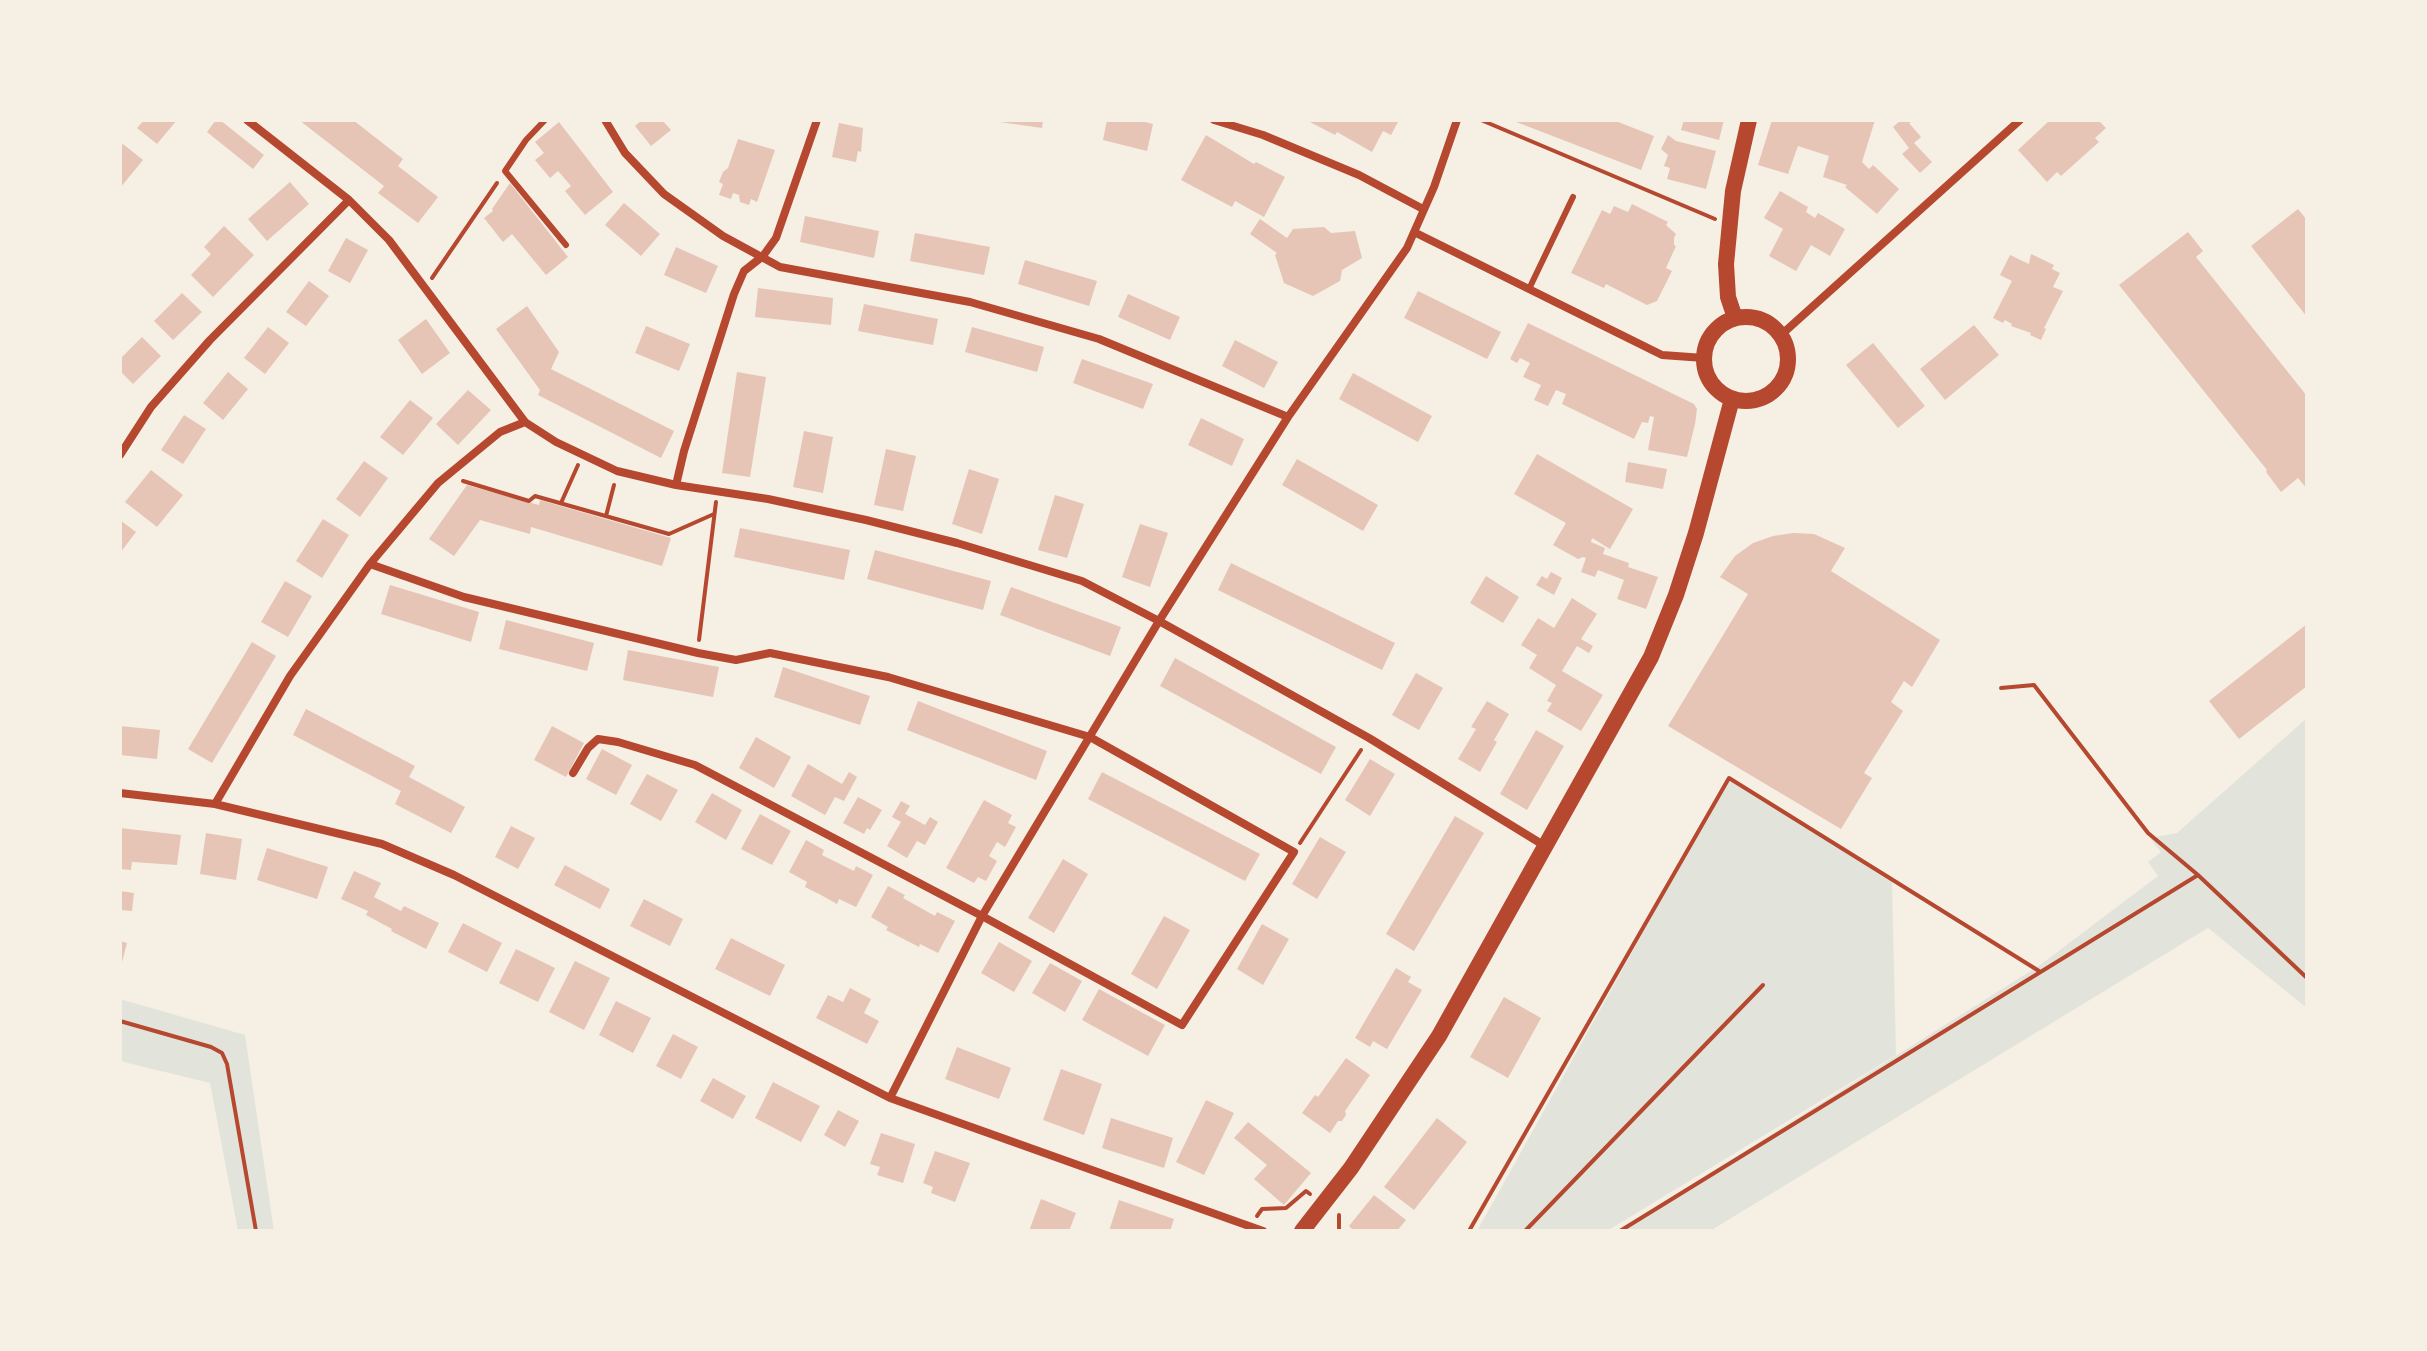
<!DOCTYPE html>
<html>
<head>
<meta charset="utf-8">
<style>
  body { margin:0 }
  #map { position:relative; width:2427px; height:1351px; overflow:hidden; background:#f6efe4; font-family:Figtree,sans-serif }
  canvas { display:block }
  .frame { position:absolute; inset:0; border:122px solid #f6efe4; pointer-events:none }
</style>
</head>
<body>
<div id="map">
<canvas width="2427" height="1351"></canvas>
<div class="frame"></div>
</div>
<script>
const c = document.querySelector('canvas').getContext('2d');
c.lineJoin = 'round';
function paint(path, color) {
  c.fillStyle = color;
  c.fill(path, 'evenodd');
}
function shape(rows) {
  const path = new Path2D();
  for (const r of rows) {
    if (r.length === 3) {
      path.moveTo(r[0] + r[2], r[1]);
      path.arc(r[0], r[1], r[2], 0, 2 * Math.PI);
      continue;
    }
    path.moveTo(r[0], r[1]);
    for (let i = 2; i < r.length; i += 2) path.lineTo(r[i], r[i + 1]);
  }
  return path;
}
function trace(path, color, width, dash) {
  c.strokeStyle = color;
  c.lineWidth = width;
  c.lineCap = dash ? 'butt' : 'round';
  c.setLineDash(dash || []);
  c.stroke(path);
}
paint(shape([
  [2307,718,2307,1008,2208,928,1710,1231,1618,1231,2040,965,2158,876,2148,862,2161,852,2150,838,2177,833],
  [1729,778,1892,881,1896,1055,1607,1231,1477,1231],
  [120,999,245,1035,274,1231,238,1231,210,1083,120,1061]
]), '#e2e4dc');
paint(shape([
  [144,120,177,120,157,144,137,128],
  [216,120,220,120,264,155,253,169,207,132],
  [299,120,353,120,403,159,398,166,438,197,418,223,378,193,384,186],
  [642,120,662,120,671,130,651,146,635,126],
  [1000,120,1043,120,1042,128,1000,122],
  [1107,120,1137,120,1153,124,1147,151,1103,140],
  [1306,120,1399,120,1391,135,1383,131,1372,152,1337,132,1335,135],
  [1511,120,1613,120,1654,136,1641,170],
  [1684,120,1724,120,1719,140,1681,130],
  [1772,120,1875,120,1862,162,1869,169,1873,165,1899,189,1877,214,1845,187,1847,185,1823,177,1829,156,1798,146,1788,174,1758,165],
  [1901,120,1911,122,1909,123,1921,137,1914,143,1932,162,1920,173,1902,154,1909,148,1893,127],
  [2050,120,2098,120,2106,128,2095,138,2099,142,2061,176,2057,172,2047,182,2018,150],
  [559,122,613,192,585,215,565,191,571,186,558,171,550,178,535,160,544,153,535,142],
  [839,123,863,128,861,152,858,151,856,162,832,157],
  [1206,135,1254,164,1256,162,1285,177,1264,217,1235,201,1232,207,1181,180],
  [1668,135,1676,141,1716,151,1706,189,1667,179,1670,168,1664,166,1668,155,1661,149],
  [738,139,775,150,757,202,751,199,749,205,740,202,739,195,733,193,731,199,719,195,723,184,719,182,723,172,728,168],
  [123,144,143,160,120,188,120,147],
  [290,182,309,204,267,241,248,219],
  [510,183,568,257,546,275,512,234,503,242,484,218,493,211,492,209],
  [1780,191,1808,207,1806,212,1815,218,1818,213,1845,229,1830,256,1811,245,1796,271,1769,256,1783,229,1764,218],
  [624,203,660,234,641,256,605,225],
  [1632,204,1668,222,1666,225,1676,234,1674,238,1674,245,1676,246,1666,268,1672,271,1657,301,1647,305,1606,284,1604,288,1571,273,1602,210,1610,214,1614,206,1628,212],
  [2298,209,2307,220,2307,317,2251,246],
  [805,216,879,231,874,258,800,242],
  [1260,219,1287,238,1293,229,1324,227,1331,233,1355,231,1362,258,1342,270,1340,281,1313,296,1284,283,1275,255,1277,253,1250,234],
  [224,226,254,255,213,297,191,275,211,254,204,247],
  [2188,232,2203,251,2196,257,2307,396,2307,489,2298,478,2281,492,2266,472,2267,470,2119,285],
  [915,233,990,247,984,275,910,261],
  [346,238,368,250,350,283,328,271],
  [676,247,718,266,706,293,664,275],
  [2031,254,2054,265,2052,269,2060,273,2053,287,2063,291,2044,328,2046,329,2041,340,2030,335,2031,333,2011,326,2012,324,2005,320,2003,323,1993,318,2012,281,2000,275,2010,255,2029,264],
  [1025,260,1097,281,1089,306,1018,284],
  [309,281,329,296,306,326,286,312],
  [758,288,833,298,831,325,755,317],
  [1418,291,1501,332,1487,359,1404,318],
  [182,293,202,312,173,340,154,321],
  [1128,294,1180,317,1170,340,1118,317],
  [864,304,938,319,933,345,858,331],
  [527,306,559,352,551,369,674,431,661,458,538,395,540,390,496,329],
  [426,319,450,353,422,374,398,340],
  [1528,323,1694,404,1697,409,1695,424,1687,457,1648,450,1654,417,1650,416,1648,423,1642,422,1634,439,1562,404,1566,394,1556,390,1548,406,1534,400,1541,385,1523,377,1530,363,1520,358,1517,363,1510,359],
  [1974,325,1999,355,1945,400,1920,369],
  [646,326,690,344,679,371,635,353],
  [268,327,289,343,265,374,244,358],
  [972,327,1044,347,1037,372,965,352],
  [142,337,161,356,133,384,120,371,120,359],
  [1235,340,1278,362,1264,388,1222,366],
  [1873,343,1925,406,1898,428,1846,365],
  [1082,359,1153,384,1143,409,1073,383],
  [228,372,248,389,223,420,203,403],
  [737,372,766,377,750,477,722,473],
  [1353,373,1432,416,1418,442,1339,399],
  [468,390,491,410,458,445,436,424],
  [410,400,433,418,403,455,380,437],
  [184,415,206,429,183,464,161,450],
  [1201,418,1244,439,1232,466,1188,445],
  [804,431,833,437,823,493,793,487],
  [886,449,916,456,903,511,874,505],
  [1537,454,1633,509,1610,549,1592,538,1591,542,1605,548,1603,554,1629,563,1628,567,1658,577,1646,609,1617,599,1624,580,1598,570,1595,577,1581,572,1586,558,1583,557,1578,559,1553,545,1566,523,1514,494],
  [1297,459,1378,505,1363,531,1282,485],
  [364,461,388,478,360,517,336,499],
  [1628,462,1667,469,1663,489,1625,482],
  [969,469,999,479,982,534,952,524],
  [151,470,183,495,157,527,125,502],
  [467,485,539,505,540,500,671,538,662,566,531,527,530,534,480,520,454,556,429,539],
  [1055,495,1084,504,1067,558,1038,550],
  [323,519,349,535,322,578,296,561],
  [120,520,136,532,120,553],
  [1140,524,1168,533,1150,587,1122,577],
  [740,528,850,550,844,580,734,557],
  [1793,533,1814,534,1845,548,1831,571,1940,640,1912,687,1904,681,1891,702,1903,711,1864,773,1872,778,1841,829,1668,726,1748,594,1720,577,1735,556,1753,543,1773,536],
  [875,550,991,581,983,610,867,579],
  [1231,563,1395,643,1382,670,1218,590],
  [1551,572,1562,578,1554,595,1536,585,1542,576,1547,579],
  [1486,576,1519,597,1503,623,1470,603],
  [285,581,312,596,288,637,261,622],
  [390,585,479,612,471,642,381,614],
  [1011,587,1121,627,1110,656,1000,615],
  [1572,598,1597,614,1581,639,1593,646,1589,653,1577,646,1562,671,1603,695,1581,731,1547,711,1552,703,1547,701,1556,685,1529,668,1537,655,1521,645,1538,618,1554,628],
  [506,620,594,643,587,671,499,649],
  [2307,624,2307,686,2239,739,2209,701],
  [252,642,276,656,212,763,188,749],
  [628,650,719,667,713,697,623,680],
  [1175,658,1336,747,1321,774,1160,686],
  [783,667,870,696,860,725,774,697],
  [1416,673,1443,688,1419,730,1392,715],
  [918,701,1047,751,1036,780,907,730],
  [1487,701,1509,714,1494,740,1497,742,1480,772,1458,759,1476,729,1471,727],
  [306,709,415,766,409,777,465,807,451,833,395,804,401,791,293,735],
  [120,726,160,730,157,759,120,755],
  [552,726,584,743,566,777,534,760],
  [1536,730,1564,746,1527,810,1500,794],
  [756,737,791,757,774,788,739,768],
  [602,749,632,765,616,795,586,779],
  [1370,759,1395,774,1370,816,1345,800],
  [808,764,842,784,849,772,857,777,844,801,835,797,825,815,791,796],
  [1102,772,1260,854,1245,881,1088,799],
  [647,774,678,790,661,821,630,804],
  [712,793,742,810,726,840,695,822],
  [858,797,882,810,870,830,867,828,864,834,843,823],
  [984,800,1012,815,1008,823,1016,827,1005,847,997,842,989,856,997,861,986,881,978,877,974,883,946,868],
  [901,801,910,806,905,814,925,825,930,817,938,822,925,845,917,841,907,858,887,846,901,822,892,817],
  [760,814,791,831,772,865,741,849],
  [1455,816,1484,833,1414,951,1386,934],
  [511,826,535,838,518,869,495,857],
  [120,828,181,835,177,865,132,862,131,870,120,869],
  [206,833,242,839,236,880,200,874],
  [1320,837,1346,852,1317,899,1292,884],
  [806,840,824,850,822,855,854,871,856,866,873,875,856,907,839,899,837,904,821,895,805,887,807,882,789,872],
  [267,848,328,867,317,899,257,880],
  [1063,859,1088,874,1054,933,1028,918],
  [565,865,610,889,600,909,554,885],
  [354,871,381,883,374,897,401,911,404,906,439,923,426,949,391,931,392,929,366,915,368,911,341,899],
  [888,886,905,895,903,898,935,916,937,912,955,921,938,953,920,944,919,947,886,930,888,927,871,917],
  [120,891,134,893,132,911,120,910],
  [644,899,683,919,670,946,630,926],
  [1164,916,1190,930,1157,989,1131,974],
  [463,923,502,943,487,972,448,952],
  [1262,924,1289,939,1263,985,1237,969],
  [731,938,785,965,770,996,715,969],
  [120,941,127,943,121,966,120,966],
  [999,942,1032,961,1014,992,981,973],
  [516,949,555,968,538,1002,499,983],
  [575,961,610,978,584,1030,549,1012],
  [1050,963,1082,981,1065,1012,1032,993],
  [1396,968,1411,977,1408,982,1422,990,1387,1049,1373,1041,1370,1047,1355,1038],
  [850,988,871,999,864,1013,879,1021,867,1044,816,1018,828,995,843,1002],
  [1099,989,1165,1025,1148,1056,1082,1020],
  [1504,997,1541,1018,1508,1078,1470,1057],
  [616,1001,651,1018,633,1053,599,1035],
  [673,1034,698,1047,681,1079,656,1066],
  [957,1047,1011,1068,999,1099,945,1079],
  [1346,1058,1370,1075,1345,1111,1346,1115,1342,1121,1338,1121,1330,1133,1302,1113,1315,1095,1318,1097],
  [1061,1069,1102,1084,1084,1135,1043,1120],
  [713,1078,746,1096,733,1119,700,1101],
  [773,1082,820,1106,801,1142,755,1118],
  [1206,1100,1234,1113,1204,1175,1176,1162],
  [838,1110,859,1121,845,1147,824,1135],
  [1111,1118,1173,1138,1164,1168,1102,1148],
  [1437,1118,1467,1142,1414,1210,1384,1187],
  [1248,1122,1311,1173,1284,1205,1254,1179,1267,1165,1234,1138],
  [881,1133,915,1144,903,1183,877,1175,880,1167,870,1164],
  [935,1151,970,1163,955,1202,931,1193,933,1187,923,1183],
  [1374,1195,1406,1220,1397,1231,1354,1231,1349,1226],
  [1041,1199,1076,1213,1069,1231,1029,1231],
  [1119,1200,1174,1219,1170,1231,1109,1231]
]), '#e6c5b7');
trace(shape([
  [1481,120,1715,219],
  [432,278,497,183],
  [463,481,529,501,535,496,669,534,714,514],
  [561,503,578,465],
  [606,516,614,485],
  [699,640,716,502],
  [2001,688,2034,685,2148,833,2198,875],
  [1300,843,1361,750],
  [120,1021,211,1047,222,1053,227,1064,256,1231],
  [1257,1216,1262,1209,1286,1208,1306,1191,1310,1194],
  [1339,1231,1339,1215],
  [1469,1231,1729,778,2039,971],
  [1525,1231,1763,985],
  [1620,1231,2198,875,2307,978]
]), '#b5482f', 4);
trace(shape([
  [545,120,526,140,505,171,566,245],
  [1529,289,1573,197]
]), '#b5482f', 6);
trace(shape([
  [247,120,349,200,389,240,525,422,556,442,617,471,676,485,768,499,866,520,957,543,1082,581,1159,621,1369,738,1545,846],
  [605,120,625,153,664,194,723,236,780,267,970,302,1099,339,1288,417],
  [1214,120,1263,135,1359,175,1423,209],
  [1414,232,1662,355,1704,358],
  [1781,335,2020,120],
  [120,455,151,407,210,340,349,200],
  [676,485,684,451,734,294,744,271,763,256,776,238,817,120],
  [370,564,464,597,698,653,736,660,770,653,888,677,1090,737,1294,852,1182,1025,982,916,695,765,618,742,598,739,588,748,573,773],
  [120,793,215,804,382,844,454,875,890,1098,1263,1231],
  [215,804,290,676,370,564,438,483,500,432,525,422],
  [890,1098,982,916,1159,621,1288,417,1407,248,1434,187,1457,120]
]), '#b5482f', 8);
trace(shape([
  [1746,359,42],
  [1735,318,1728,297,1726,264,1733,191,1749,120],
  [1302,1231,1351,1168,1439,1036,1651,657,1676,595,1696,533,1732,399]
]), '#b5482f', 16);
</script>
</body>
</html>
